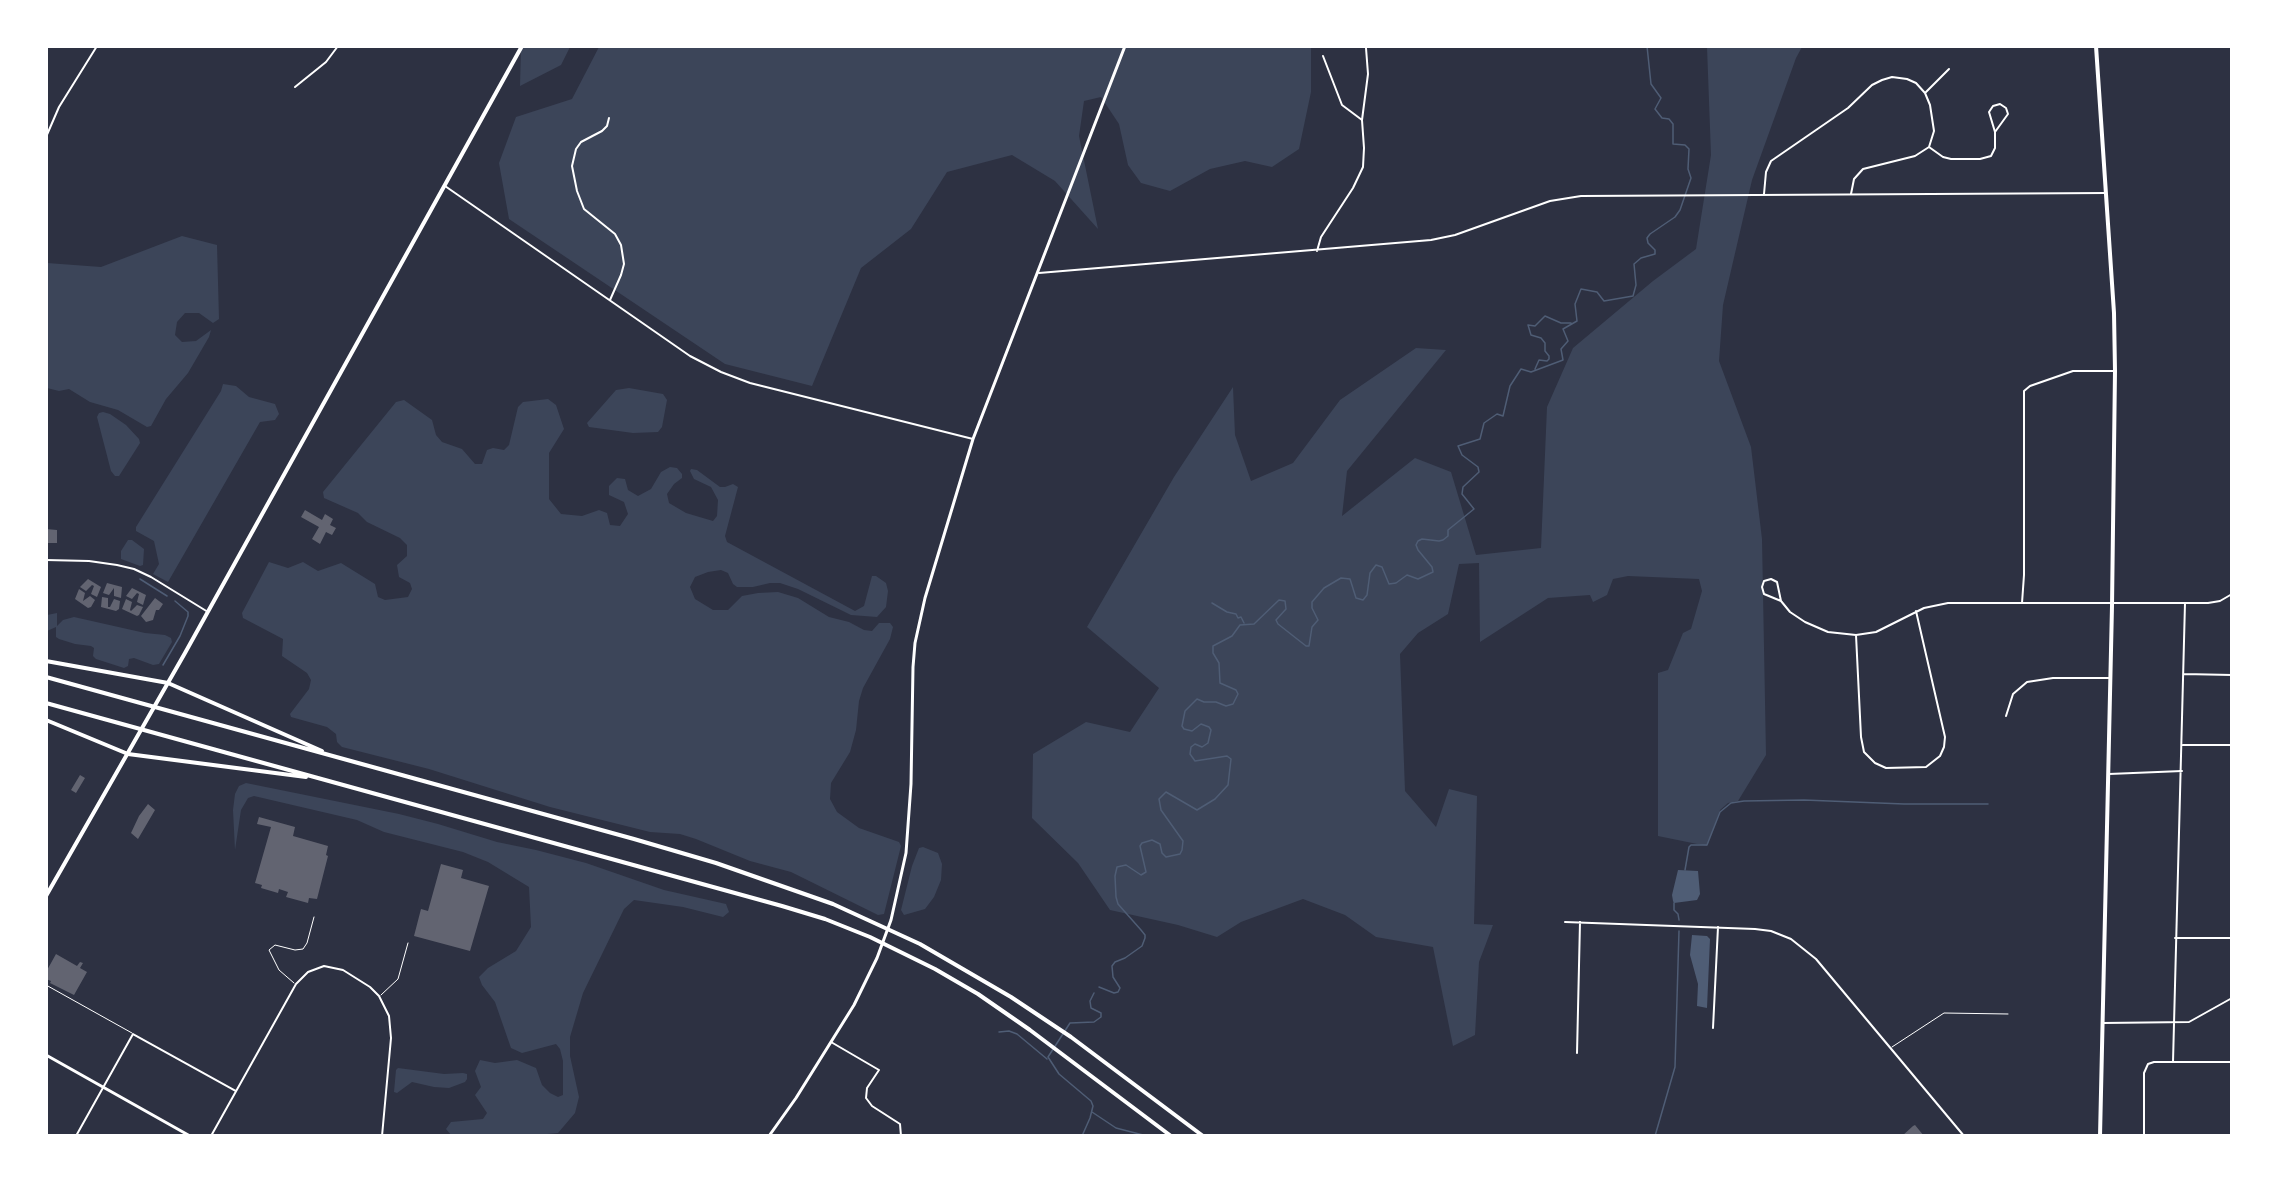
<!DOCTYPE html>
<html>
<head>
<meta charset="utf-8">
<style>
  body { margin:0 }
  #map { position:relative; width:2278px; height:1182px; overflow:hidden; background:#2d3142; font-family:Mulish,sans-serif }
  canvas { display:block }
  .frame { position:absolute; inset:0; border:48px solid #fff; pointer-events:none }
</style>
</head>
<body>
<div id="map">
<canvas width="2278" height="1182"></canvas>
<div class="frame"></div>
</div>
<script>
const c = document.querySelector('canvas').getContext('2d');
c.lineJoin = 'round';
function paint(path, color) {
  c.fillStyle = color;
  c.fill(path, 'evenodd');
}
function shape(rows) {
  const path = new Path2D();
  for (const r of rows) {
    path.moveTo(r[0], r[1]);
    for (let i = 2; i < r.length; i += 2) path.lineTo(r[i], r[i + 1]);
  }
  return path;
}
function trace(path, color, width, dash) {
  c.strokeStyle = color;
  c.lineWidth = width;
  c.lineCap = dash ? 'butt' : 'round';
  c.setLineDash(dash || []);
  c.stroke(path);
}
paint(shape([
  [521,47,570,47,561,65,520,86],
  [599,47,1311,47,1311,92,1299,149,1272,167,1245,161,1210,169,1170,191,1141,183,1128,165,1119,124,1101,97,1084,101,1079,136,1098,229,1055,181,1012,155,947,172,911,229,861,268,812,386,725,364,509,219,499,163,516,117,572,99],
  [1707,47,1802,47,1796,58,1752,180,1723,305,1719,361,1751,447,1762,539,1766,755,1738,801,1728,803,1720,810,1707,846,1658,836,1658,673,1668,670,1683,633,1691,629,1702,591,1699,579,1628,576,1613,579,1607,595,1593,602,1590,595,1548,598,1480,642,1479,563,1459,564,1448,614,1418,633,1400,654,1405,791,1436,827,1449,789,1477,796,1474,924,1493,925,1479,962,1475,1035,1453,1046,1433,947,1376,937,1345,915,1303,899,1241,922,1217,937,1178,925,1110,910,1078,863,1032,818,1033,754,1086,722,1130,732,1159,688,1087,627,1174,477,1233,387,1235,435,1251,481,1293,463,1340,400,1416,348,1446,350,1347,471,1342,516,1415,458,1451,472,1476,555,1541,548,1547,407,1573,348,1653,281,1696,249,1711,155],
  [182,236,217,245,219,319,213,323,199,313,185,313,177,322,175,335,182,342,196,341,211,330,209,337,188,373,166,399,151,426,147,427,118,410,90,402,69,389,59,391,47,388,47,263,101,267],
  [223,384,236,386,249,397,275,404,279,414,275,420,260,422,168,582,153,574,159,564,154,541,136,531,136,527,221,391],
  [629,388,663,394,667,400,662,427,658,432,633,433,589,427,587,423,616,390],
  [548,399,556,405,564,429,549,453,549,499,561,514,582,516,599,510,607,513,610,525,620,526,628,514,624,502,609,495,609,486,617,478,625,479,628,490,638,496,651,489,661,472,670,467,677,468,682,474,682,478,674,484,667,494,669,503,686,513,713,521,717,516,718,500,711,487,694,479,690,471,691,469,697,470,720,487,725,487,733,484,738,487,725,536,727,542,855,611,864,606,872,576,876,576,886,583,888,591,886,607,877,617,851,615,798,589,780,583,770,583,753,587,737,587,733,584,728,573,721,570,708,572,695,577,690,587,695,599,713,610,728,610,742,596,758,593,778,592,798,598,829,617,849,622,864,630,872,631,879,623,890,623,893,627,890,639,863,688,859,701,856,730,850,752,831,783,830,799,837,812,859,828,899,842,901,846,884,914,878,915,791,872,750,861,696,839,680,834,650,832,550,807,429,769,342,747,337,742,336,734,327,727,291,717,290,714,309,689,311,680,307,673,282,656,283,639,243,618,242,613,269,562,288,568,303,562,318,571,341,563,375,584,378,597,385,600,408,597,412,589,410,583,399,577,397,565,407,556,407,545,400,538,367,522,358,513,324,498,323,492,396,402,404,400,432,420,436,435,442,442,462,449,475,464,482,464,487,450,493,448,504,450,509,445,518,407,523,402],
  [103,412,110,414,126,425,139,439,140,443,119,476,115,476,111,471,97,417,99,413],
  [128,540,132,540,144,549,143,565,140,566,121,559,121,551],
  [57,613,57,626,63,620,74,617,145,633,165,635,171,638,172,642,159,664,153,665,134,658,129,659,128,666,124,668,96,659,93,656,94,648,91,646,75,644,59,639,56,637,56,627,47,631,47,615],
  [246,783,399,814,438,824,497,842,536,850,586,863,664,890,726,904,729,912,723,917,683,907,634,900,624,909,583,993,570,1037,570,1056,579,1097,575,1113,558,1133,526,1136,451,1135,446,1129,451,1122,483,1119,487,1113,475,1095,481,1087,475,1071,480,1060,495,1063,517,1060,536,1068,542,1085,550,1093,558,1097,563,1095,563,1061,560,1049,556,1044,522,1053,511,1048,495,1002,482,985,479,977,488,968,516,951,531,927,529,887,488,862,463,852,384,832,357,820,254,796,248,798,241,810,235,850,233,810,235,794,239,786],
  [923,847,938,853,942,864,941,880,934,897,925,909,904,915,901,910,912,866,919,848],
  [398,1068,444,1074,463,1073,467,1074,467,1079,465,1082,449,1088,434,1087,412,1082,397,1093,394,1092,396,1070]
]), '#3c4559');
paint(shape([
  [1678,870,1698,871,1700,894,1697,900,1674,903,1673,901,1672,895],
  [1692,935,1707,936,1710,939,1707,1008,1697,1006,1698,984,1690,955]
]), '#4f5d75');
trace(shape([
  [1535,369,1539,360,1547,361,1549,359,1549,356,1545,351,1545,343,1541,338,1531,335,1528,325,1535,326,1545,316,1561,323,1571,323],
  [140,579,167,596],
  [1212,603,1227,612,1236,614,1238,618,1241,617,1244,623],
  [163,665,180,636,188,616,188,612,175,601],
  [1685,870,1689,847,1691,845,1707,845,1720,812,1731,803,1744,801,1804,800,1904,804,1988,804],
  [1674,903,1674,910,1678,914,1679,920],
  [1099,987,1114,993,1118,992,1120,988,1113,977,1112,966,1115,962,1125,958,1142,946,1145,938,1145,935,1141,930,1118,904,1116,897,1115,876,1117,867,1126,865,1141,875,1146,872,1140,846,1142,843,1152,840,1160,844,1162,853,1166,857,1180,854,1182,850,1183,841,1161,810,1159,799,1166,792,1197,810,1215,799,1228,785,1231,759,1227,756,1195,761,1190,754,1191,747,1195,744,1202,747,1208,743,1211,730,1209,727,1201,724,1192,731,1184,729,1182,726,1185,711,1197,699,1204,702,1216,702,1226,706,1233,704,1238,694,1236,690,1220,683,1219,663,1213,653,1213,646,1232,636,1240,625,1254,624,1279,600,1285,601,1286,609,1276,620,1278,624,1306,646,1309,646,1312,627,1318,620,1312,608,1312,602,1324,588,1341,578,1350,579,1356,598,1363,600,1367,595,1370,573,1376,565,1382,567,1389,584,1396,583,1407,575,1418,579,1433,572,1432,567,1418,550,1416,545,1418,541,1422,539,1439,541,1443,540,1448,536,1448,530,1474,509,1462,494,1463,487,1479,472,1478,467,1462,455,1458,446,1480,439,1484,423,1497,414,1503,416,1510,386,1521,369,1531,372,1563,360,1561,349,1568,341,1563,329,1577,321,1575,304,1581,289,1597,292,1604,301,1633,296,1636,285,1634,264,1641,258,1655,254,1655,250,1648,243,1647,238,1650,234,1675,217,1680,210,1691,178,1688,169,1689,149,1685,145,1673,144,1673,124,1669,119,1662,118,1655,109,1661,98,1651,84,1647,46],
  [999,1032,1009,1031,1017,1034,1047,1059],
  [1092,1112,1116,1128,1147,1136],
  [1082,1136,1090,1118,1093,1106,1091,1101,1059,1074,1048,1057,1070,1023,1094,1022,1101,1017,1101,1013,1091,1008,1090,1001,1094,993],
  [1655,1136,1675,1067,1679,931]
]), '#4f5d75', 1.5);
paint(shape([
  [305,510,322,520,325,514,333,519,330,525,336,528,332,535,326,532,320,544,312,539,319,527,301,517],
  [46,529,57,530,57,543,46,543],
  [88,579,101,587,97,597,91,594,94,586,92,585,86,591,80,587],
  [107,583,122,587,121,598,114,596,114,588,109,595,103,593],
  [132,588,146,595,143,605,137,602,139,594,137,593,132,599,126,596],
  [79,589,85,593,83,601,90,596,95,600,91,607,88,608,75,599],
  [102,597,108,598,108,607,110,607,114,599,120,601,119,609,116,611,101,607],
  [155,598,163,604,159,610,156,610,153,620,146,622,141,616],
  [126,599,132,602,130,610,131,611,137,605,143,607,139,615,137,616,122,609],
  [80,775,85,778,76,793,71,790],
  [148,804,155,810,138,839,131,833,139,816],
  [259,817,295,827,293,836,328,846,326,855,328,856,317,899,309,898,308,903,286,897,288,892,279,889,278,893,261,888,262,885,255,883,271,827,257,824],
  [441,864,463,870,461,878,489,886,470,951,414,936,421,909,428,911],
  [56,954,77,966,80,962,83,963,80,968,87,972,74,995,50,983,51,981,46,979,46,972],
  [1915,1125,1924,1136,1902,1136,1913,1126]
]), '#626471');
trace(shape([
  [294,983,279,970,269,950,275,945,295,950,303,949,307,943,314,917],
  [46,985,132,1033],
  [381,995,398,979,408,943],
  [1892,1047,1944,1013,2008,1014]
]), '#fff', 1);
trace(shape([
  [1323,56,1342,105,1362,120],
  [295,87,326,62,338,46],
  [1925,93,1949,69],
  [609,118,607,126,602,131,581,142,576,149,572,166,577,191,584,209,615,234,621,245,624,264,621,275,610,300],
  [46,137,59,107,97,46],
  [1929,147,1943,157,1951,159,1980,159,1991,156,1995,148,1995,132,2008,114,2006,108,2000,104,1993,106,1989,112,1995,132],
  [445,186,690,356,721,372,750,383,973,439],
  [1764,194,1766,172,1771,161,1848,108,1872,85,1882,80,1892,77,1907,79,1916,83,1925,93,1930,105,1934,131,1929,147,1915,156,1863,169,1854,179,1851,194],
  [1317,251,1321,237,1353,188,1363,167,1364,148,1362,120,1368,74,1366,48],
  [1039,273,1431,240,1455,235,1550,201,1581,196,2106,193],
  [46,560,89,561,117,565,134,569,151,577,208,612],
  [1781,601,1764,594,1762,587,1764,581,1771,579,1777,582,1781,601,1790,612,1805,622,1828,632,1856,635,1876,632,1924,608,1948,603,2208,603,2220,601,2232,594],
  [2022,603,2024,575,2024,391,2030,386,2073,371,2115,371],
  [1856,635,1861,737,1864,752,1875,763,1886,768,1926,767,1940,756,1944,747,1945,737,1916,611],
  [2184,674,2232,675],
  [2006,716,2013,694,2027,682,2053,678,2110,678],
  [2183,745,2232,745],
  [2109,774,2182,771],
  [1565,922,1755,929,1771,931,1791,939,1816,959,1964,1136],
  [2175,938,2232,938],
  [2103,1023,2189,1022,2232,998],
  [1713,1028,1718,927],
  [831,1042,879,1070,867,1088,866,1098,872,1106,900,1124,901,1136],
  [1577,1053,1580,922],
  [2173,1062,2185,603],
  [76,1136,133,1034,236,1091],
  [211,1136,296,984,308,972,324,966,343,970,370,987,379,996,389,1016,391,1038,382,1136],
  [2144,1136,2144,1073,2148,1064,2154,1062,2232,1062]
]), '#fff', 2);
trace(shape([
  [769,1136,796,1098,854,1005,877,958,891,920,906,853,911,784,913,667,915,643,925,598,973,439,1125,46]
]), '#fff', 3);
trace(shape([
  [46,1055,190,1136]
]), '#fff', 3);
trace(shape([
  [2096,46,2114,313,2115,371,2112,606,2100,1136],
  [46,896,185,653,522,46]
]), '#fff', 4);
trace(shape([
  [46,661,168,683,322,751],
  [46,677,634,839,716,863,833,904,920,944,1011,997,1071,1037,1203,1136],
  [46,703,782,906,825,919,870,937,935,969,978,994,1030,1030,1171,1136],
  [46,720,128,754,306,777]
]), '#fff', 4);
</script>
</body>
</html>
